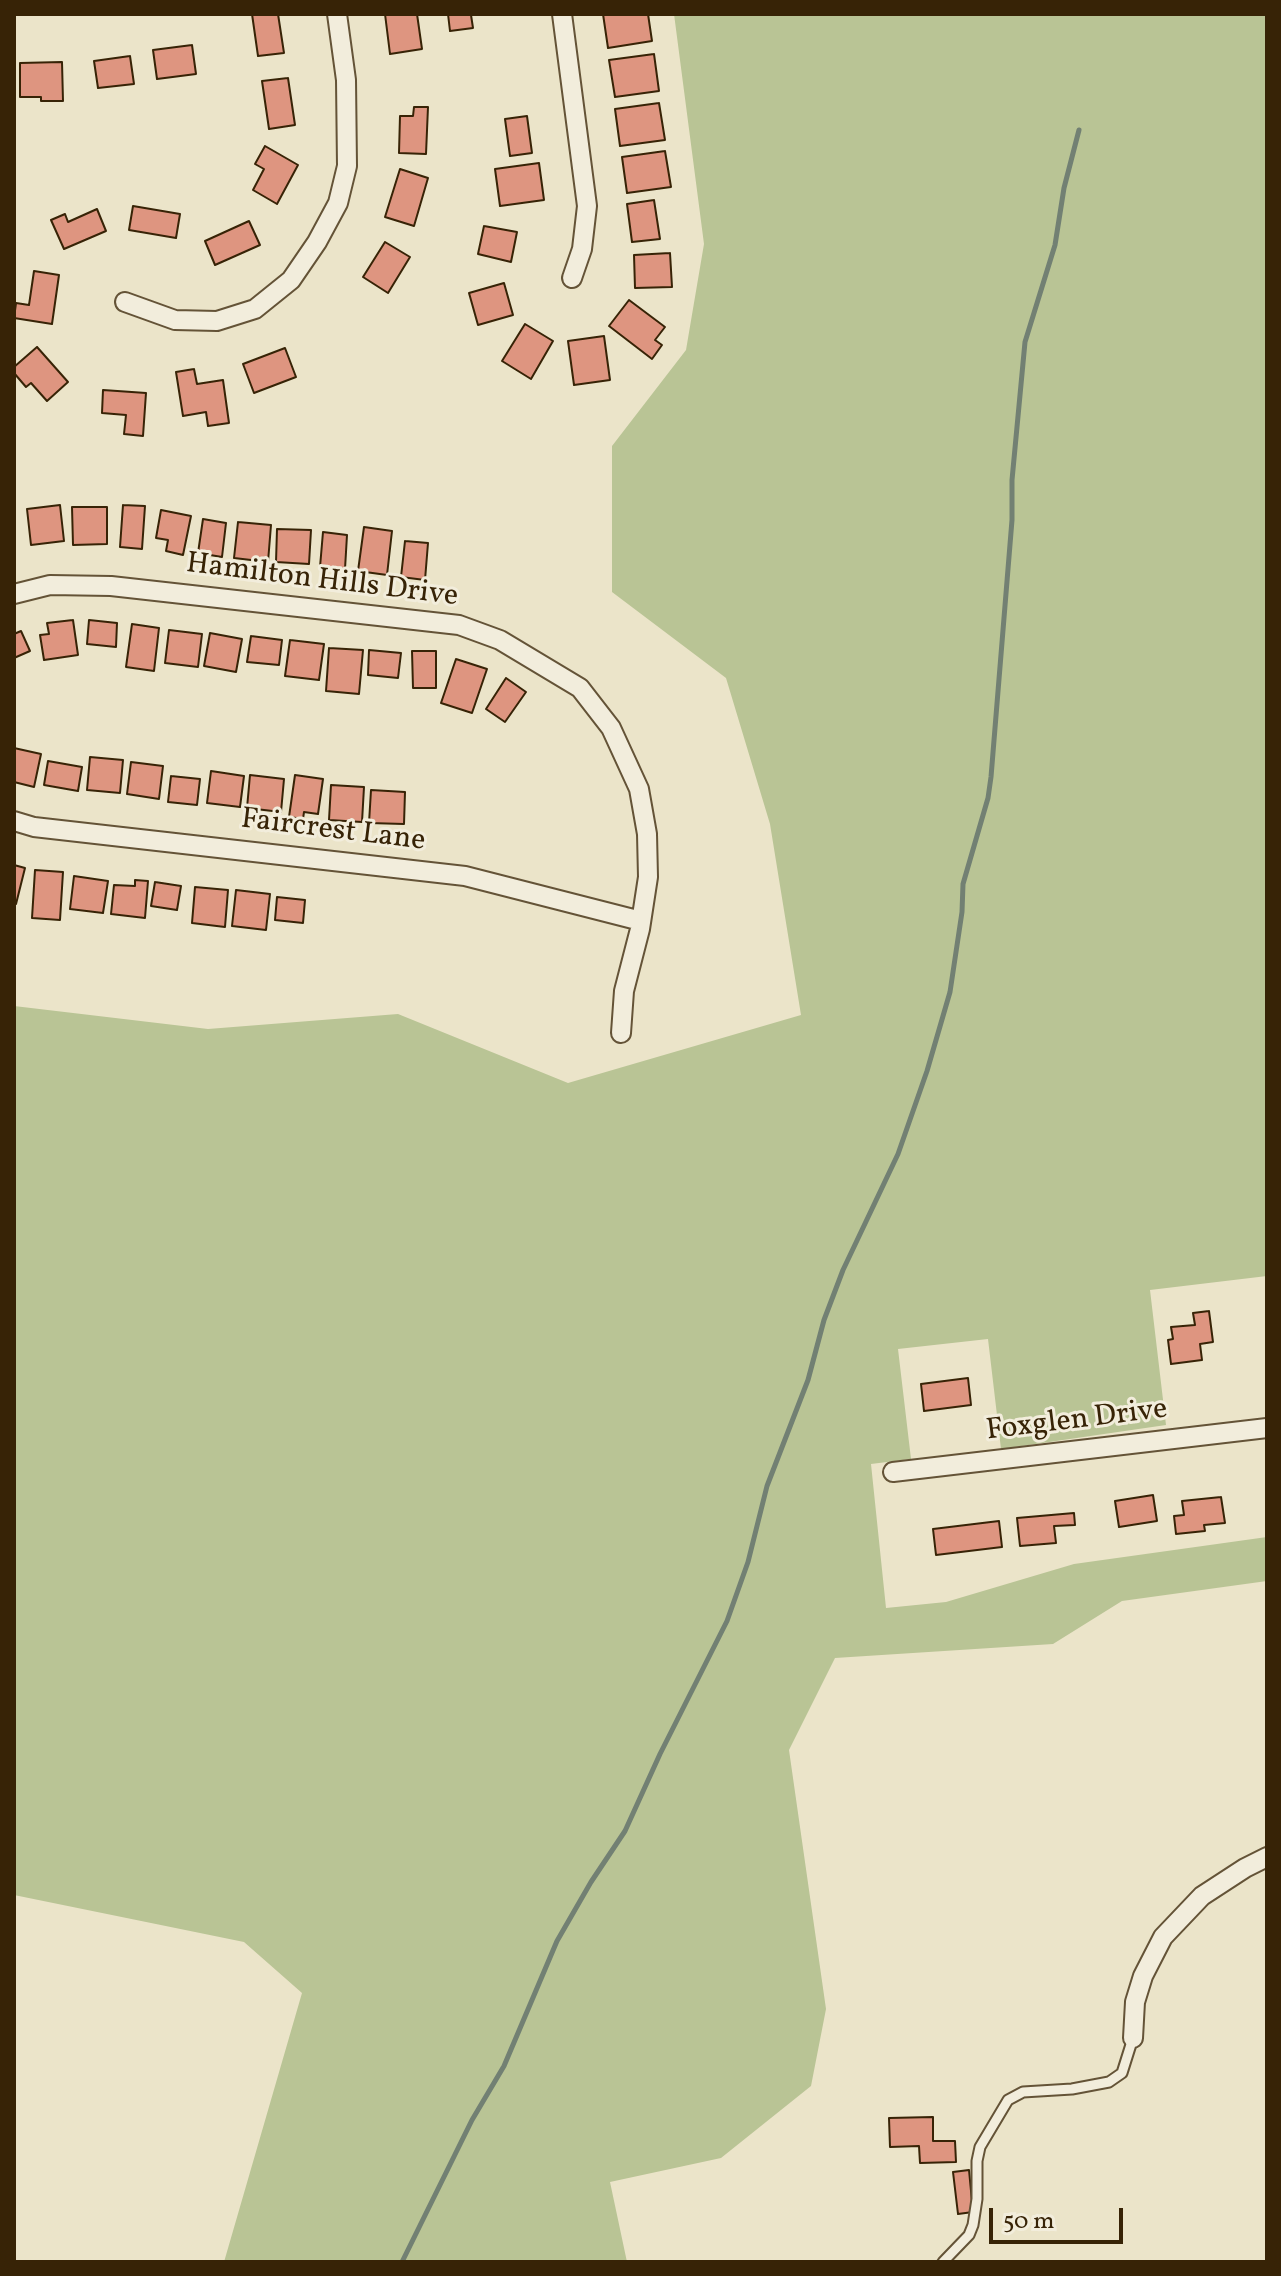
<!DOCTYPE html>
<html>
<head>
<meta charset="utf-8">
<style>
  body { margin:0 }
  #map { position:relative; width:1281px; height:2276px; overflow:hidden; background:#ebe4c9; font-family:Vollkorn,serif }
  canvas { display:block }
  .frame { position:absolute; inset:0; border:16px solid #372306; pointer-events:none }
  .scale { position:absolute; left:989px; top:2208px; width:134px; height:36px; box-sizing:border-box; border:4px solid #372306; border-top:0; padding-left:10px; font-size:24px; line-height:28px; white-space:nowrap; color:#372306; -webkit-text-stroke:6px #f2eddc; paint-order:stroke }
</style>
</head>
<body>
<div id="map">
<canvas width="1281" height="2276"></canvas>
<div class="frame"></div>
<div class="scale">50 m</div>
</div>
<script>
const c = document.querySelector('canvas').getContext('2d');
c.lineJoin = 'round';
function paint(path, color) {
  c.fillStyle = color;
  c.fill(path, 'evenodd');
}
function shape(rows) {
  const path = new Path2D();
  for (const r of rows) {
    path.moveTo(r[0], r[1]);
    for (let i = 2; i < r.length; i += 2) path.lineTo(r[i], r[i + 1]);
  }
  return path;
}
function trace(path, color, width, dash) {
  c.strokeStyle = color;
  c.lineWidth = width;
  c.lineCap = dash ? 'butt' : 'round';
  c.setLineDash(dash || []);
  c.stroke(path);
}
function drawText(font, color, halo, rows, align = 'center') {
  c.font = font + ' Vollkorn,serif';
  c.lineWidth = 6;
  c.setLineDash([]);
  c.textBaseline = 'middle';
  c.strokeStyle = halo;
  c.fillStyle = color;
  for (const [text, x, y, turn = 0] of rows) {
    c.save();
    c.translate(x, y);
    c.rotate((+turn || 0) * Math.PI / 180);
    c.textAlign = isNaN(turn) ? turn : align;
    if (halo) c.strokeText(text, 0, 0);
    c.fillText(text, 0, 0);
    c.restore();
  }
}
paint(shape([
  [674,14,1267,14,1267,1276,1150,1290,1166,1425,1001,1449,988,1339,898,1349,911,1459,871,1464,886,1608,946,1602,1074,1564,1267,1537,1267,1581,1122,1601,1053,1644,835,1658,789,1750,826,2009,811,2086,721,2158,610,2182,627,2262,224,2262,302,1993,244,1942,14,1895,14,1006,208,1029,398,1014,568,1083,801,1015,770,824,726,678,612,592,612,446,686,350,704,244]
]), '#b9c495');
trace(shape([
  [402,2262,472,2120,504,2066,557,1941,591,1882,625,1831,660,1754,727,1621,748,1562,767,1486,808,1380,824,1320,843,1270,898,1154,927,1071,950,992,962,912,963,884,988,798,991,777,1012,520,1012,480,1025,342,1055,245,1064,188,1079,130]
]), '#728073', 5);
const building = shape([
  [252,14,278,14,284,53,258,56,252,14],
  [385,14,417,14,422,49,390,54,385,14],
  [448,14,476,14,471,15,473,28,450,31,448,14],
  [603,14,648,14,652,41,608,48,603,14],
  [192,45,196,74,157,79,153,50,192,45],
  [654,54,659,91,615,97,609,60,654,54],
  [130,56,134,84,98,88,94,61,130,56],
  [62,62,63,101,41,101,41,97,20,97,20,63,62,62],
  [288,78,295,125,269,129,262,81,288,78],
  [659,103,665,140,620,146,615,109,659,103],
  [414,107,428,107,426,154,399,153,400,116,413,116,414,107],
  [527,116,532,153,510,156,505,119,527,116],
  [265,146,298,165,277,204,253,190,264,169,255,164,265,146],
  [665,151,671,187,627,193,622,157,665,151],
  [539,163,544,200,500,206,495,169,539,163],
  [400,169,428,178,414,226,385,217,400,169],
  [654,200,660,239,632,242,627,204,654,200],
  [133,206,180,214,176,238,129,230,133,206],
  [97,209,106,231,64,249,51,220,65,214,68,222,97,209],
  [249,221,260,245,215,265,205,241,249,221],
  [484,226,517,232,511,262,478,254,484,226],
  [385,242,410,257,388,293,363,277,385,242],
  [670,253,672,287,635,288,634,255,670,253],
  [34,271,59,275,52,324,14,318,16,303,29,305,34,271],
  [504,283,513,315,478,325,469,293,504,283],
  [629,300,665,327,655,340,662,345,652,359,609,326,629,300],
  [525,324,553,341,531,379,502,361,525,324],
  [604,336,610,380,574,385,568,341,604,336],
  [37,347,68,382,47,401,31,383,26,387,14,373,14,367,37,347],
  [285,348,296,377,254,393,243,364,285,348],
  [194,369,197,384,223,380,229,423,208,426,206,412,183,416,176,372,194,369],
  [103,390,146,393,143,436,124,434,126,415,102,413,103,390],
  [60,505,64,541,31,545,27,509,60,505],
  [123,505,145,506,142,549,120,547,123,505],
  [72,507,107,507,107,544,73,545,72,507],
  [161,510,191,516,183,555,166,551,168,540,156,538,161,510],
  [203,519,226,523,222,557,198,553,203,519],
  [238,522,271,525,268,562,234,558,238,522],
  [364,527,392,531,387,575,358,571,364,527],
  [277,529,311,530,309,564,276,562,277,529],
  [323,532,347,535,345,569,320,567,323,532],
  [405,541,428,543,425,580,401,577,405,541],
  [73,620,78,655,44,660,40,635,49,634,47,623,73,620],
  [89,620,117,623,116,647,87,644,89,620],
  [132,624,159,628,154,671,126,667,132,624],
  [169,630,202,634,198,667,165,663,169,630],
  [21,631,30,651,14,658,14,634,21,631],
  [210,633,242,639,236,672,204,666,210,633],
  [251,636,282,640,279,665,247,662,251,636],
  [290,640,324,644,319,680,285,676,290,640],
  [329,648,363,650,359,694,326,691,329,648],
  [369,650,401,653,398,678,368,675,369,650],
  [412,651,436,651,436,688,413,688,412,651],
  [456,659,487,669,472,713,441,703,456,659],
  [506,678,526,692,505,722,486,709,506,678],
  [14,748,41,754,34,787,14,782,14,748],
  [90,757,123,760,120,793,87,790,90,757],
  [48,761,82,767,78,791,44,785,48,761],
  [131,762,163,766,159,799,127,794,131,762],
  [211,771,244,776,240,807,207,803,211,771],
  [250,775,284,779,281,812,247,808,250,775],
  [295,775,323,779,318,814,304,812,303,819,289,817,295,775],
  [171,776,200,779,197,805,168,802,171,776],
  [331,785,364,787,362,822,329,820,331,785],
  [371,790,405,792,404,824,369,823,371,790],
  [14,865,25,868,16,904,14,903,14,865],
  [35,870,63,872,60,920,32,918,35,870],
  [74,876,108,881,103,913,70,909,74,876],
  [135,880,148,881,145,918,111,914,114,885,135,886,135,880],
  [155,882,181,886,177,910,151,906,155,882],
  [195,887,228,890,225,927,192,923,195,887],
  [236,890,270,894,266,930,232,926,236,890],
  [277,897,305,900,303,923,275,920,277,897],
  [1209,1311,1213,1342,1200,1344,1202,1360,1171,1364,1168,1340,1173,1339,1171,1327,1195,1325,1193,1313,1209,1311],
  [968,1378,971,1405,924,1411,921,1384,968,1378],
  [1153,1495,1157,1521,1119,1527,1115,1501,1153,1495],
  [1221,1497,1225,1523,1204,1525,1205,1531,1176,1534,1174,1516,1184,1515,1182,1501,1221,1497],
  [1074,1513,1075,1525,1054,1526,1056,1543,1020,1546,1017,1518,1074,1513],
  [999,1521,1002,1547,936,1555,933,1529,999,1521],
  [933,2117,933,2141,955,2141,956,2162,920,2163,919,2146,890,2147,889,2118,933,2117],
  [969,2170,973,2212,958,2214,953,2172,969,2170]
]);
paint(building, '#de9580');
trace(building, '#372306', 2);
const service = shape([
  [943,2262,969,2235,973,2225,977,2199,977,2161,980,2147,1008,2100,1023,2092,1072,2089,1109,2082,1122,2073,1133,2038]
]);
const minor = shape([
  [562,14,587,206,582,249,572,278],
  [125,302,175,320,217,321,255,309,291,280,317,242,338,203,347,166,346,80,337,14],
  [14,594,50,585,111,586,459,625,500,640,580,688,611,728,639,789,647,834,648,877,640,929,624,991,621,1033],
  [14,821,34,827,465,876,641,921],
  [893,1472,1267,1428],
  [1133,2038,1135,2002,1143,1976,1163,1937,1202,1896,1245,1868,1267,1857]
]);
trace(service, '#645337', 13);
trace(minor, '#645337', 22);
trace(service, '#f2eddc', 9);
trace(minor, '#f2eddc', 18);
drawText('30px', '#372306', '#f2eddc', [
  ["Hamilton Hills Drive",322,582,7],
  ["Faircrest Lane",333,832,7],
  ["Foxglen Drive",1077,1422,-7]
]);
</script>
</body>
</html>
